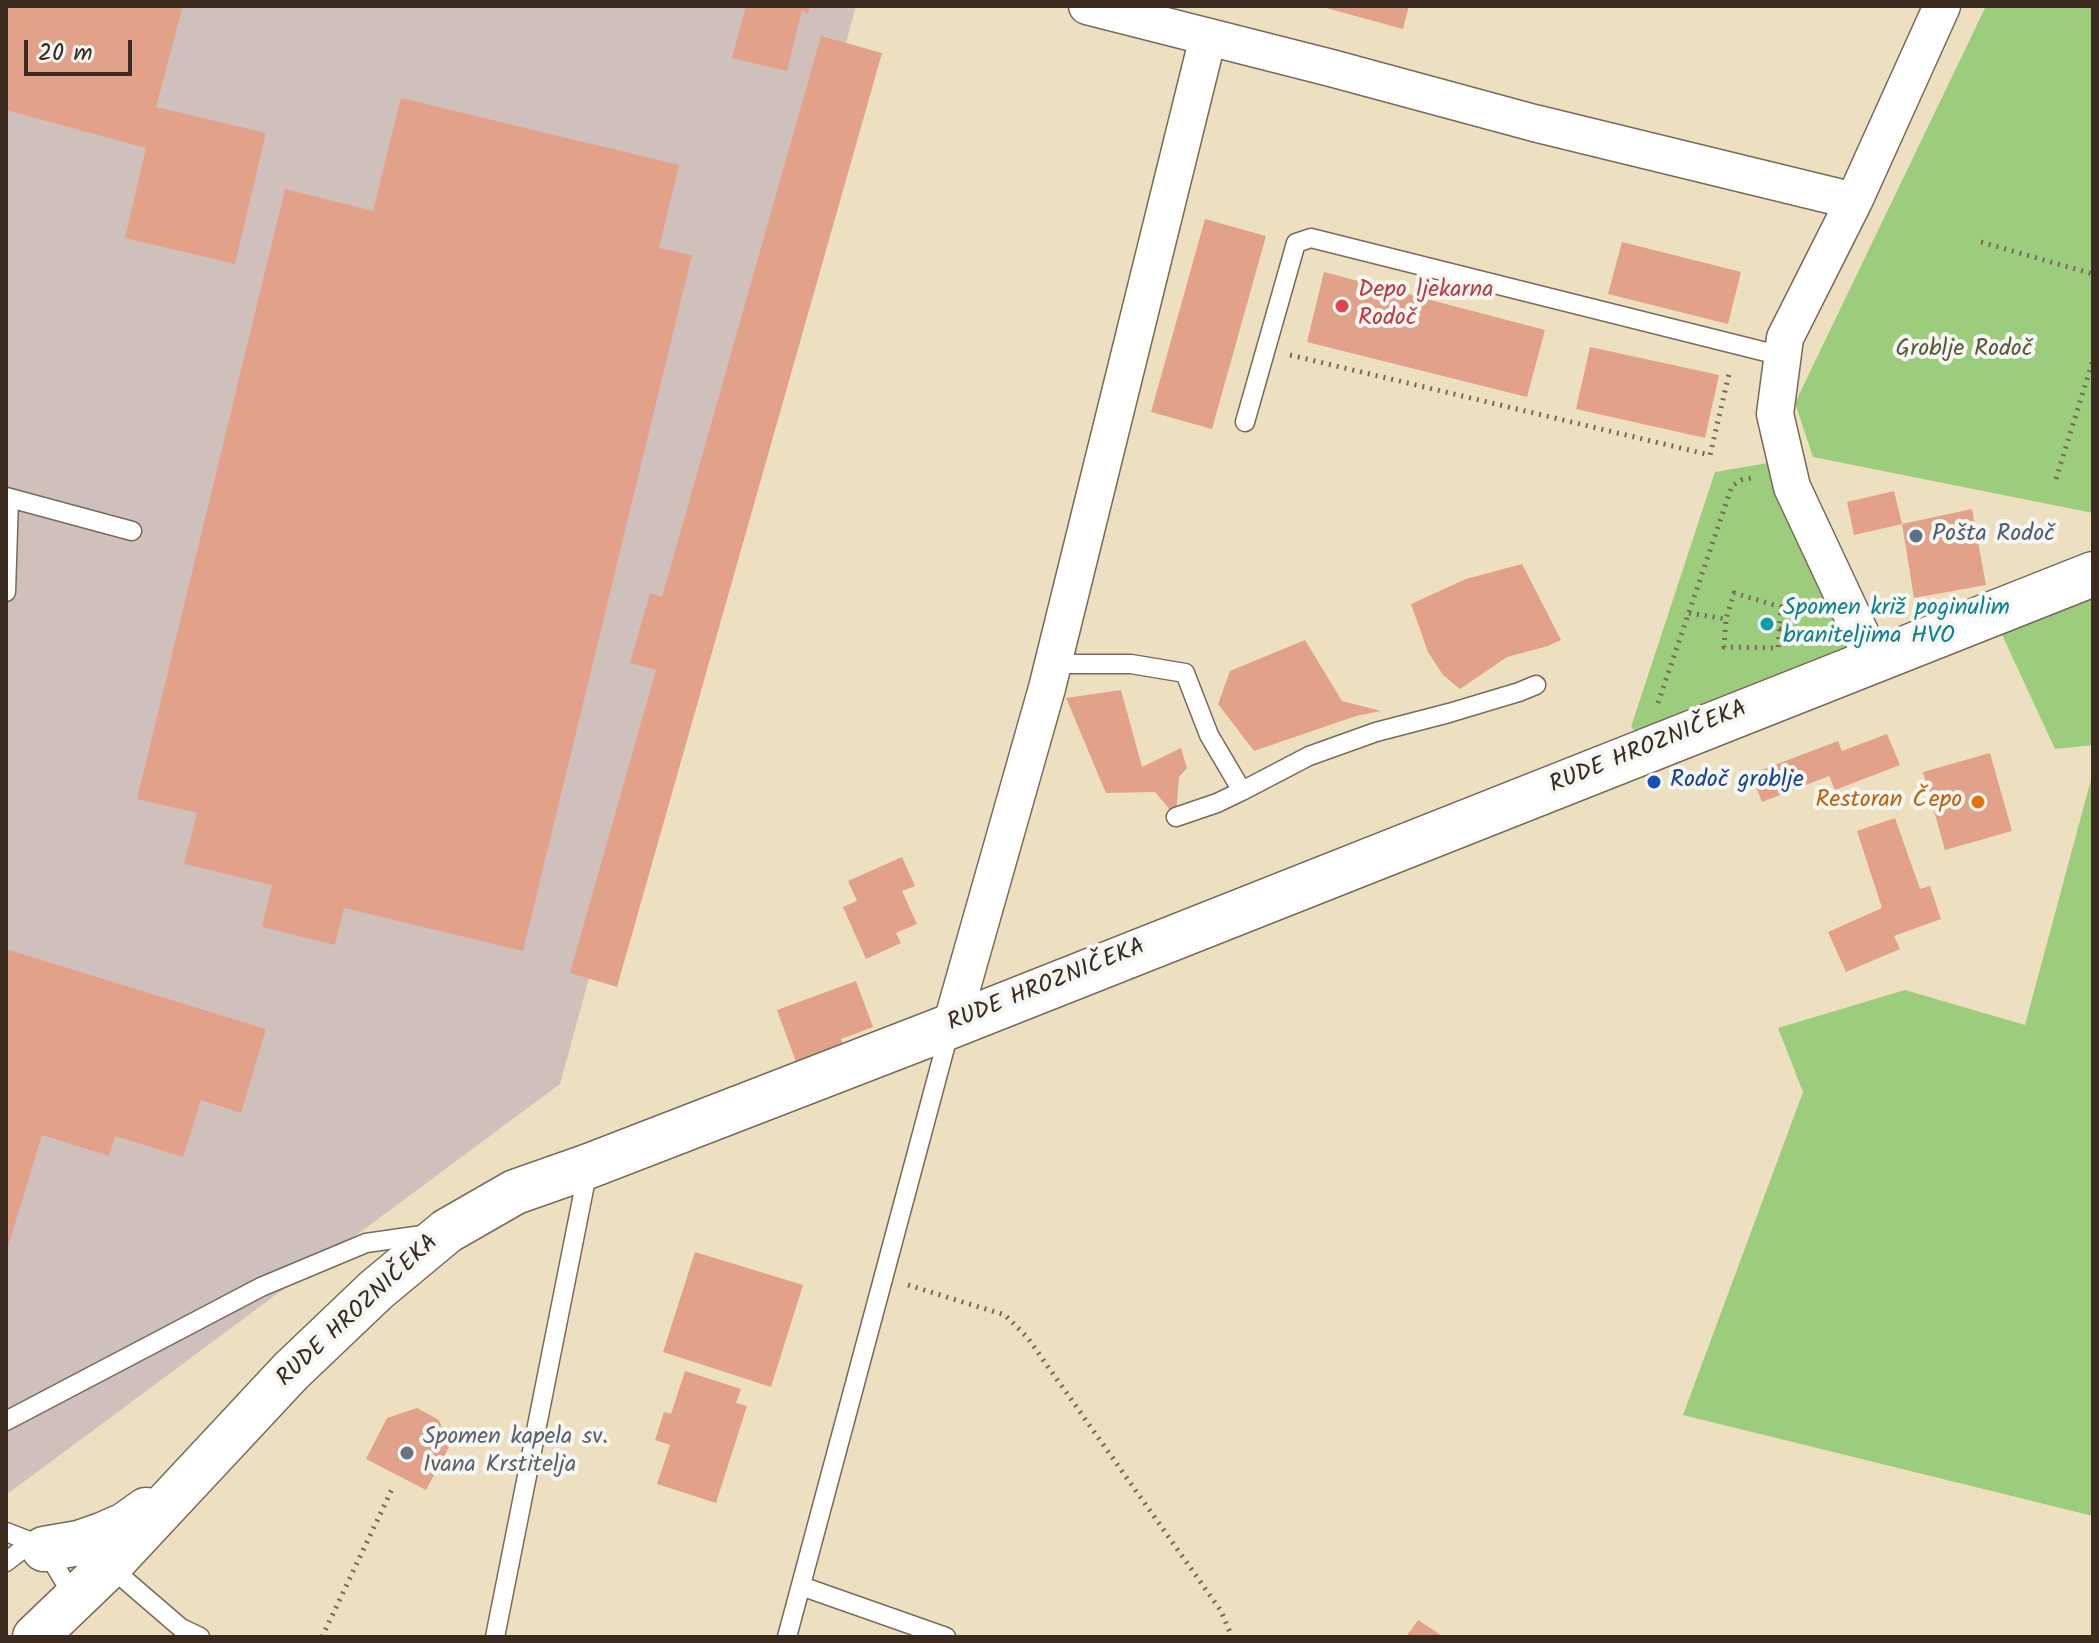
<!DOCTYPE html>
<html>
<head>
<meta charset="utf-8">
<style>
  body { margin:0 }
  #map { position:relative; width:2099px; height:1643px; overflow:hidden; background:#ede0c0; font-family:Kalam,sans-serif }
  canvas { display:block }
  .frame { position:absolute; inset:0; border:8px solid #3b2a1e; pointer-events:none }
  .scale { position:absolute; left:24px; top:40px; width:108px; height:36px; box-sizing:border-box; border:4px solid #3b2a1e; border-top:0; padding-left:10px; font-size:24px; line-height:28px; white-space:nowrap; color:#3b2a1e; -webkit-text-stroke:6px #f6f6f2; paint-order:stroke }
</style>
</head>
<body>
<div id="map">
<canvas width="2099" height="1643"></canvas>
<div class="frame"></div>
<div class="scale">20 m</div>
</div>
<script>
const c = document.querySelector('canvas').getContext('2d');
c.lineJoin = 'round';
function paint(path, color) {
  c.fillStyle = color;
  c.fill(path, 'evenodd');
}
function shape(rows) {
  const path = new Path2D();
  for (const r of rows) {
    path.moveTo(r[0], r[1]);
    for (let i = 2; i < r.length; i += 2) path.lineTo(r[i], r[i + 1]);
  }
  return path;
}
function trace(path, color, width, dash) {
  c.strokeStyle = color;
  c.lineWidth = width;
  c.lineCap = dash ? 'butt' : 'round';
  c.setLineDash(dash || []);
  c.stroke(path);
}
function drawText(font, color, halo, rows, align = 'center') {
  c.font = font + ' Kalam,sans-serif';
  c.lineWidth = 8;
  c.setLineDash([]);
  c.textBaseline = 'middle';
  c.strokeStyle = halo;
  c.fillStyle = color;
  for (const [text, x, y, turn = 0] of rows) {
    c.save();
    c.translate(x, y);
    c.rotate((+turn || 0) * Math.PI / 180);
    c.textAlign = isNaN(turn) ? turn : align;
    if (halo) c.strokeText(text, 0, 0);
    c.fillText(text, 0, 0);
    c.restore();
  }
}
paint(shape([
  [6,6,856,6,560,1084,6,1495]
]), '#d0c0bc');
paint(shape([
  [1986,6,2093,6,2093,513,1813,457,1795,403],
  [1785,460,1873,660,1652,748,1631,727,1715,472],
  [2093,574,2093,745,2055,749,1992,613],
  [2093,772,2093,1516,1683,1415,1803,1092,1778,1028,1905,990,2025,1025]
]), '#9bcd7d');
paint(shape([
  [6,6,183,6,156,107,266,133,235,264,125,238,146,148,6,110],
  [746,6,810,6,808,14,802,10,787,71,732,58],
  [1319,6,1409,6,1403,29],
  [821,36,882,53,617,987,570,973,656,670,630,663,650,593,662,597],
  [401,98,679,165,659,248,692,255,523,951,344,908,335,945,262,927,272,885,184,864,197,813,137,799,285,189,373,211],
  [1205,219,1266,236,1212,429,1151,412],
  [1622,242,1741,272,1728,324,1608,294],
  [1324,272,1545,330,1527,397,1307,342],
  [1590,347,1719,375,1705,438,1576,409],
  [1894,491,1902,524,1854,535,1847,502],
  [1972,509,1986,585,1914,598,1902,524],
  [1522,564,1561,640,1548,646,1507,657,1460,689,1443,675,1428,652,1411,604,1466,579],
  [1305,640,1342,701,1381,711,1356,716,1254,751,1218,704,1230,671],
  [1121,690,1142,767,1181,748,1187,768,1179,777,1176,817,1155,792,1106,793,1066,698],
  [1887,734,1900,765,1835,790,1829,776,1762,802,1751,774,1838,741,1842,751],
  [1990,753,2012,831,1945,850,1923,772],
  [1895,818,1920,889,1930,886,1941,919,1894,936,1900,949,1846,972,1828,932,1882,908,1857,831],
  [902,857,915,886,902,891,917,924,896,933,901,943,866,959,843,907,857,901,848,881],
  [6,949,266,1029,241,1113,201,1100,183,1157,115,1136,109,1156,42,1135,7,1250],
  [856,981,873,1027,841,1039,846,1052,799,1070,777,1010],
  [695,1252,803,1285,771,1387,663,1352],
  [685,1371,741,1389,736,1403,747,1406,716,1503,657,1484,670,1445,655,1440,664,1412,671,1414],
  [417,1408,439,1420,449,1447,426,1490,366,1459,387,1418],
  [1418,1620,1444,1637,1406,1637]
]), '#e2a28a');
const service = shape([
  [1245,422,1296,243,1311,238,1782,356],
  [6,497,132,531],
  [6,592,9,498],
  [1053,664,1131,664,1185,673,1209,735,1242,791,1217,803,1176,817],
  [1242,791,1309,756,1376,732,1449,713,1519,692,1536,685],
  [6,1421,261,1287,366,1243,429,1234],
  [6,1532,32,1542,6,1562],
  [45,1549,75,1599],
  [109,1566,181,1628,200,1637],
  [801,1586,946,1637],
  [495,1637,588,1169],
  [787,1637,950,1029]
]);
const minor = shape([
  [1087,6,1331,68,1534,123,1854,201],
  [1873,660,1792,487,1775,414,1785,338,1854,201,1942,6],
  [951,1026,1047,688,1208,37]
]);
const tertiary = shape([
  [44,1549,79,1543,102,1535,125,1525,146,1510],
  [35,1637,109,1566,291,1371,376,1290,447,1231,515,1192,589,1166,951,1026,2093,574]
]);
trace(service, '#796a57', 21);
trace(minor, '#796a57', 39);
trace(tertiary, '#796a57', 47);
trace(shape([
  [1981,242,2093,274],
  [1290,355,1710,455,1730,370],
  [2056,479,2093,360],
  [1689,613,1726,619,1734,593,1781,607,1778,648,1724,647,1726,619],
  [1779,629,1822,631],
  [1658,703,1732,486,1741,480,1756,477],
  [908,1285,1005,1315,1027,1337,1221,1611,1232,1637],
  [322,1637,393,1487]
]), '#796a57', 5, [2, 6]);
trace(service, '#fff', 18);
trace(minor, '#fff', 36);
trace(tertiary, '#fff', 44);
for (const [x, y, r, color] of [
  [1342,306,8,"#e0444e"],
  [1916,536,8,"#5c6f8a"],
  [1767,624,8,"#0f9aa8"],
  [1654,782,8,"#1a4fb4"],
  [1978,802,8,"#e8710a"],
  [407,1453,8,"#6b7280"]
]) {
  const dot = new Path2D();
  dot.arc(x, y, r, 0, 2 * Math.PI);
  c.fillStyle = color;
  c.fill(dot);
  trace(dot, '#f6f6f2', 3);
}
drawText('24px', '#be3a42', '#f6f6f2', [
  ["Depo ljekarna",1358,292],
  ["Rodoč",1358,320]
], 'left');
drawText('24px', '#585b3a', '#f6f6f2', [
  ["Groblje Rodoč",1964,351]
]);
drawText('24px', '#4e5e75', '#f6f6f2', [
  ["Pošta Rodoč",1932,536]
], 'left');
drawText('24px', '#0d838f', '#f6f6f2', [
  ["Spomen križ poginulim",1783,610],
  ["braniteljima HVO",1783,638]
], 'left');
drawText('24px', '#3b2a1e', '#f6f6f2', [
  ["RUDE HROZNIČEKA",1649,749,-22],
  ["RUDE HROZNIČEKA",1047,987,-22],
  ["RUDE HROZNIČEKA",359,1312,-43]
]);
drawText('24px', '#164399', '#f6f6f2', [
  ["Rodoč groblje",1670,782]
], 'left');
drawText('24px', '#c56008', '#f6f6f2', [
  ["Restoran Čepo",1962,802]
], 'right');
drawText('24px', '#5b616d', '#f6f6f2', [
  ["Spomen kapela sv.",423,1439],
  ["Ivana Krstitelja",423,1467]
], 'left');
</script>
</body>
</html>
